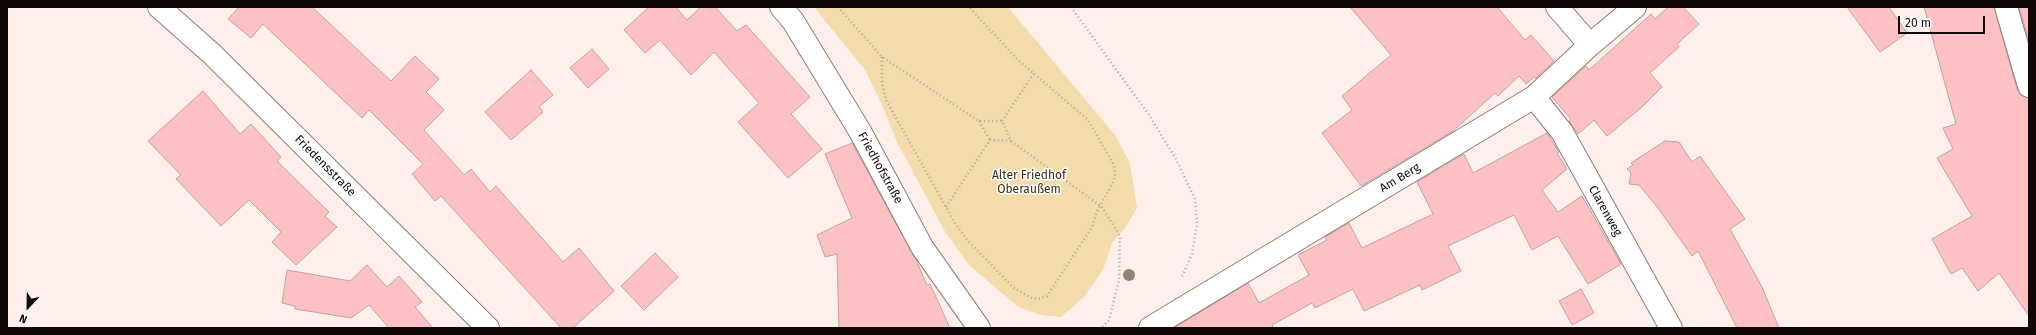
<!DOCTYPE html>
<html>
<head>
<meta charset="utf-8">
<style>
  body { margin:0 }
  #map { position:relative; width:2036px; height:335px; overflow:hidden; background:#ffefea; font-family:"Fira Sans",sans-serif }
  canvas { display:block }
  .frame { position:absolute; inset:0; border:8px solid #110907; pointer-events:none }
  .north { position:absolute; left:8px; top:287px; width:40px; height:40px; -webkit-text-stroke:3px #fff; paint-order:stroke; rotate:202deg; font-size:11px; font-weight:700; line-height:16px; text-align:center; color:#110907 }
  .north::after { content:''; display:block; margin:auto; width:14px; height:18px; background:#110907; clip-path:polygon(50% 0,100% 100%,50% 72%,0 100%) }
  .scale { position:absolute; left:1898px; top:16px; width:87px; height:18px; box-sizing:border-box; border:2px solid #110907; border-top:0; padding-left:5px; font-size:12px; line-height:14px; white-space:nowrap; color:#110907; -webkit-text-stroke:3px #fff; paint-order:stroke }
</style>
</head>
<body>
<div id="map">
<canvas width="2036" height="335"></canvas>
<div class="frame"></div>
<div class="north">N</div>
<div class="scale">20 m</div>
</div>
<script>
const c = document.querySelector('canvas').getContext('2d');
c.lineJoin = 'round';
function paint(path, color) {
  c.fillStyle = color;
  c.fill(path, 'evenodd');
}
function shape(rows) {
  const path = new Path2D();
  for (const r of rows) {
    path.moveTo(r[0], r[1]);
    for (let i = 2; i < r.length; i += 2) path.lineTo(r[i], r[i + 1]);
  }
  return path;
}
function trace(path, color, width, dash) {
  c.strokeStyle = color;
  c.lineWidth = width;
  c.lineCap = dash ? 'butt' : 'round';
  c.setLineDash(dash || []);
  c.stroke(path);
}
function drawText(font, color, halo, rows, align = 'center') {
  c.font = font + ' "Fira Sans",sans-serif';
  c.lineWidth = 3;
  c.setLineDash([]);
  c.textBaseline = 'middle';
  c.strokeStyle = halo;
  c.fillStyle = color;
  for (const [text, x, y, turn = 0] of rows) {
    c.save();
    c.translate(x, y);
    c.rotate((+turn || 0) * Math.PI / 180);
    c.textAlign = isNaN(turn) ? turn : align;
    if (halo) c.strokeText(text, 0, 0);
    c.fillText(text, 0, 0);
    c.restore();
  }
}
paint(shape([
  [814,7,1008,7,1115,135,1130,163,1137,208,1125,228,1112,243,1103,270,1083,298,1061,317,1041,315,1018,307,969,265,944,230,897,142,882,105,865,70]
]), '#f3dbab');
const building = shape([
  [239,7,312,7,391,81,415,56,439,79,426,92,444,110,424,130,464,175,471,169,490,192,496,186,563,262,579,248,614,291,573,328,561,328,441,196,435,201,412,174,423,164,369,110,362,118,263,24,251,38,228,19,239,7],
  [649,7,676,7,687,20,701,7,715,7,737,31,746,25,810,97,791,114,822,149,788,178,738,122,759,103,714,52,691,75,660,40,645,53,624,30,649,7],
  [1350,7,1497,7,1525,40,1531,35,1554,61,1536,78,1534,77,1526,84,1519,76,1498,96,1495,93,1453,131,1361,186,1322,133,1352,110,1342,96,1391,55,1350,7],
  [1668,7,1683,7,1699,24,1677,44,1679,47,1650,73,1662,87,1642,107,1607,136,1594,120,1578,134,1569,121,1571,119,1552,97,1586,66,1589,70,1651,14,1655,19,1668,7],
  [1847,7,1889,7,1907,33,1880,52,1847,7],
  [1924,7,1994,7,2017,89,2021,95,2029,98,2029,316,1999,273,1978,291,1962,268,1951,274,1932,239,1972,216,1937,158,1953,149,1943,128,1956,124,1924,7],
  [2019,7,2029,7,2029,41,2019,7],
  [592,49,609,69,588,88,570,68,592,49],
  [531,70,553,95,539,107,543,112,511,140,485,112,531,70],
  [203,91,240,134,251,124,281,157,277,161,329,212,325,216,337,227,296,265,272,242,281,232,249,200,221,226,176,179,181,175,148,141,203,91],
  [1547,133,1559,152,1557,153,1567,169,1542,190,1558,212,1582,196,1621,264,1588,284,1558,236,1532,250,1514,215,1448,246,1461,271,1422,290,1420,285,1364,311,1353,289,1315,308,1312,303,1272,325,1273,328,1174,328,1248,283,1259,303,1309,275,1298,255,1327,240,1325,237,1349,223,1362,248,1433,214,1417,182,1464,154,1473,173,1547,133],
  [1665,141,1679,142,1692,162,1700,156,1745,219,1730,229,1762,287,1779,328,1737,328,1698,251,1692,256,1658,208,1639,185,1629,184,1631,173,1627,169,1633,165,1631,163,1665,141],
  [852,143,916,260,927,285,930,284,950,328,839,328,837,254,825,257,817,235,852,218,825,154,852,143],
  [655,253,678,277,644,310,621,286,655,253],
  [367,265,387,287,399,276,422,302,415,307,433,328,389,328,369,305,351,318,295,309,295,306,282,303,287,270,350,281,367,265],
  [1581,289,1594,313,1572,325,1559,301,1581,289]
]);
paint(building, '#fdc1c3');
trace(building, '#bda3a3', 1);
const street = shape([
  [159,7,212,54,488,328],
  [781,7,793,21,861,133,922,247,979,328],
  [1557,7,1590,45],
  [2006,7,2029,86],
  [1534,97,1562,132,1671,328],
  [1150,328,1534,97,1590,45,1635,7]
]);
trace(street, '#937b74', 24);
trace(shape([
  [838,7,882,57,979,121,1002,121,1011,141,1102,207,1120,236,1119,280,1109,320,1101,328],
  [1071,7,1149,115,1176,159,1195,199,1197,224,1192,254,1181,279],
  [882,57,882,83,886,100,955,223,967,240,1014,288,1032,298,1038,299,1047,296,1092,227,1097,211,1112,185,1115,176,1114,165,1088,120,1018,60,969,7],
  [979,121,990,140],
  [1002,121,1034,73],
  [946,207,990,140,1011,141]
]), '#b2a5a1', 2.5, [1, 3]);
trace(street, '#fff', 22);
c.fillStyle = '#928472';
for (const [x, y] of [
  [1129,275]
]) {
  c.beginPath();
  c.arc(x, y, 6, 0, 2 * Math.PI);
  c.fill();
}
drawText('12px', '#110907', '#fff', [
  ["Friedensstraße",325,166,45],
  ["Friedhofstraße",880,168,61],
  ["Am Berg",1400,178,-31],
  ["Clarenweg",1605,211,61]
]);
drawText('12px', '#392c10', '#fff', [
  ["Alter Friedhof",1029,176],
  ["Oberaußem",1029,190]
]);
</script>
</body>
</html>
